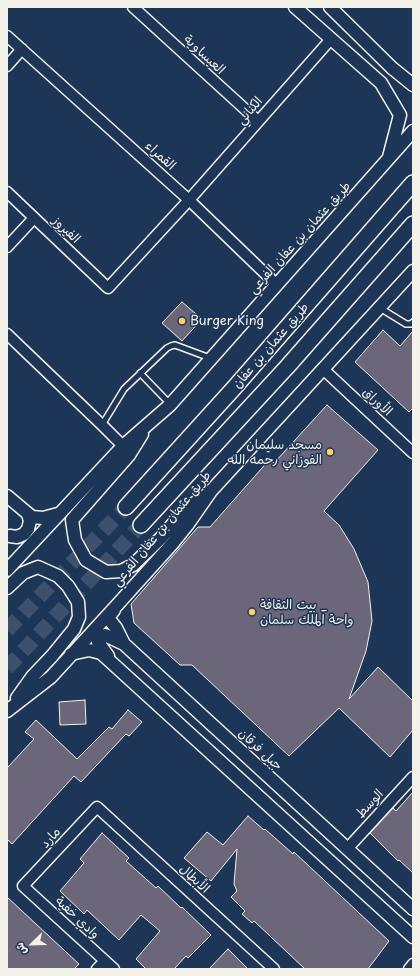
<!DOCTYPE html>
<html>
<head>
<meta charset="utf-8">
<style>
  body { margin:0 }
  #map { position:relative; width:420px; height:976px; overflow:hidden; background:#1d3557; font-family:"Playpen Sans","Playpen Sans Arabic",sans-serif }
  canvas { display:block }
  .frame { position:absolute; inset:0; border:8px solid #f4f1e8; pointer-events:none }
  .north { position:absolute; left:12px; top:924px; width:40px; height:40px; -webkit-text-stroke:3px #1d3557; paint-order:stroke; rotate:247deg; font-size:11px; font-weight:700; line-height:16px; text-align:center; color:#f4f1e8 }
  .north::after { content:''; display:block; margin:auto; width:14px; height:18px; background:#f4f1e8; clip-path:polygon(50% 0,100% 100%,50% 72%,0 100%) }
</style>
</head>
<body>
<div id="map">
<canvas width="420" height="976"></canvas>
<div class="frame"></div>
<div class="north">ش</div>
</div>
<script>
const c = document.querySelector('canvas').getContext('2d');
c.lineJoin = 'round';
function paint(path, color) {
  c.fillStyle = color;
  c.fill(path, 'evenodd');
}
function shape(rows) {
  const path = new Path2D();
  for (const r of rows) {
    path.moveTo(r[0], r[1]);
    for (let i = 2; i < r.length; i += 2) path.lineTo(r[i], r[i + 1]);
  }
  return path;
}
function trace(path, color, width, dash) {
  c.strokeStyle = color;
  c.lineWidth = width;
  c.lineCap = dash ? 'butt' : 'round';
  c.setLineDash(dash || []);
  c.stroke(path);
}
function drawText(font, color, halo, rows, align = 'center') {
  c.font = font + ' "Playpen Sans","Playpen Sans Arabic",sans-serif';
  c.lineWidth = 3;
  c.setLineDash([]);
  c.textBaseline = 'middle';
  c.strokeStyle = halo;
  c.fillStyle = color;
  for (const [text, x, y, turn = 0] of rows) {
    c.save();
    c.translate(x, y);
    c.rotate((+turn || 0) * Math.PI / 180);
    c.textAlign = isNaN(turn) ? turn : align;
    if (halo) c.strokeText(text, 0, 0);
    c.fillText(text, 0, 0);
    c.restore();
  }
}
const building = shape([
  [182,302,202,319,182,341,162,323,182,302],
  [383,330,400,346,413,331,413,408,409,412,355,362,383,330],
  [327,405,378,450,324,511,339,525,354,549,368,582,372,621,366,651,349,699,378,667,413,701,413,730,390,757,339,708,289,756,192,665,180,665,134,623,131,604,198,527,210,527,270,459,274,463,327,405],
  [85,700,86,724,60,725,59,702,85,700],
  [128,710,142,722,129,736,126,734,81,782,74,776,12,844,7,839,7,768,34,739,25,732,36,720,77,759,109,727,112,729,128,710],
  [413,792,413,873,399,860,398,861,370,833,393,808,396,811,413,792],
  [248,816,264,830,265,829,293,854,294,852,389,941,368,969,305,969,254,921,252,923,242,914,245,911,231,897,237,891,234,884,237,849,211,881,184,858,207,832,223,845,248,816],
  [102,833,129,858,126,861,156,888,158,886,181,908,182,907,211,935,188,958,186,956,174,969,146,969,136,959,160,931,141,915,119,940,87,910,84,914,60,891,84,863,80,859,102,833],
  [7,897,79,964,74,969,7,969,7,897],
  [228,949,248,969,209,969,228,949]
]);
paint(building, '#6c667b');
trace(building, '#f4f1e8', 1);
trace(shape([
  [7,630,126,507],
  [7,668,141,525]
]), '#3d516d', 15, [15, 8]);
const service = shape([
  [380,308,406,324,411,324,413,322],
  [140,373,170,404],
  [102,425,124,389,167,348,171,346,175,345,210,358]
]);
const minor = shape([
  [133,7,258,121],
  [7,36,189,200,277,285],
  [7,66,22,49],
  [7,192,108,288,189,200,331,39],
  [7,247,34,218],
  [7,334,102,425,123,446],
  [323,369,413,453],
  [347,849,413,777],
  [97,969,105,961],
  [114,969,23,886,97,807,274,969],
  [409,969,413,964]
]);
const tertiary = shape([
  [295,7,381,83,400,115,389,157],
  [330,7,392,68,413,85],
  [142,434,129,455,72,520,75,540,86,560,106,572,121,571,133,565,161,538,185,510,203,497],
  [7,496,32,517,43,518,58,514],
  [10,536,17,537,24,534,28,529,30,521,28,514],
  [7,570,123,446,170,405,413,131],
  [7,588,23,573,38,567,58,576,68,586,78,602,79,617,74,629,52,656,32,677,17,698],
  [114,610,108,618,116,628,124,644,413,909],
  [71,654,89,650,101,653,413,937],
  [108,656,98,642,105,635,124,644],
  [7,711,51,677,118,604,172,544,188,524,211,491,413,271]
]);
const primary = shape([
  [126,507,234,388,413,183],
  [141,525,287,367,413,224]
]);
trace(service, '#f4f1e8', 8);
trace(minor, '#f4f1e8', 13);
trace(tertiary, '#f4f1e8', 15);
trace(primary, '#f4f1e8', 18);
trace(service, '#1d3557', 5);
trace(minor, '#1d3557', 10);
trace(tertiary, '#1d3557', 12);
trace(primary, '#1d3557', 15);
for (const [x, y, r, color] of [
  [182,321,4,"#ffd166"],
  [330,452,4,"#ffd166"],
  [252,612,4,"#ffd166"]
]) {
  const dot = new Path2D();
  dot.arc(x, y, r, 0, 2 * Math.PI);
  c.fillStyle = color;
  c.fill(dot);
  trace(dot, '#1d3557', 1.5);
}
drawText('13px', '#f4f1e8', '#1d3557', [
  ["العيساوية",204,55,43],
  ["الكناني",250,111,-49],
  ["القمراء",160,156,42],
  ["الفيروز",66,230,44],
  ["طريق عثمان بن عفان الفرعي",300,238,-48],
  ["طريق عثمان بن عفان",271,346,-49],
  ["الأوراق",377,402,43],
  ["طريق عثمان بن عفان الفرعي",162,529,-50],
  ["جبل فرقان",260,750,43],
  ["الوسط",370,804,-47],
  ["مارد",51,838,-47],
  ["الأبطال",194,879,42],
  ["وادي خفية",77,918,43]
]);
drawText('13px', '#f4f1e8', '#1d3557', [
  ["Burger King",190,321],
  ["مسجد سليمان",322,445,"right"],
  ["الفوزاني رحمه الله",322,460,"right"],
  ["بيت الثقافة _",260,605],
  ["واحة الملك سلمان",260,620]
], 'left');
</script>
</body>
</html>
